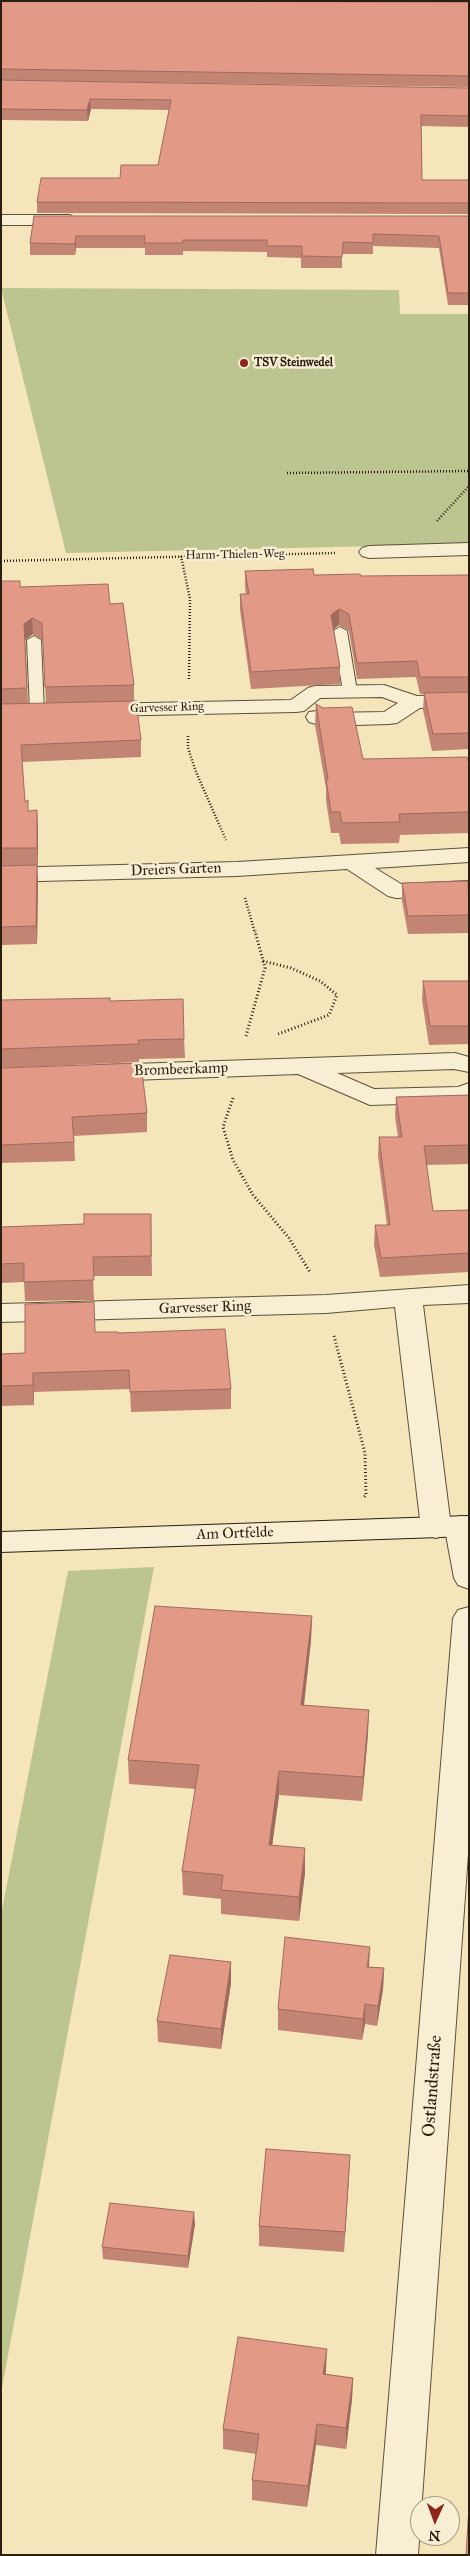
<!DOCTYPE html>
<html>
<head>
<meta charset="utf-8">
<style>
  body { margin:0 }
  #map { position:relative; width:470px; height:2556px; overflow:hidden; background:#f4e5bb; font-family:"IM FELL Great Primer",serif }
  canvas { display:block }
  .frame { position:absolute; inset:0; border:2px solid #2a1f10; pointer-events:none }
  .north { position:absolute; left:410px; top:2496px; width:50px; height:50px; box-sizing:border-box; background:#f8eed3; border:1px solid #a69b85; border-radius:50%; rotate:182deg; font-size:14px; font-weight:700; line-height:20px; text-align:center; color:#2a1f10 }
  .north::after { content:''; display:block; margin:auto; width:18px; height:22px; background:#8f2418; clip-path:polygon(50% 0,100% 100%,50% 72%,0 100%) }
</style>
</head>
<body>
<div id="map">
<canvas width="470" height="2556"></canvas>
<div class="frame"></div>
<div class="north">N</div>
</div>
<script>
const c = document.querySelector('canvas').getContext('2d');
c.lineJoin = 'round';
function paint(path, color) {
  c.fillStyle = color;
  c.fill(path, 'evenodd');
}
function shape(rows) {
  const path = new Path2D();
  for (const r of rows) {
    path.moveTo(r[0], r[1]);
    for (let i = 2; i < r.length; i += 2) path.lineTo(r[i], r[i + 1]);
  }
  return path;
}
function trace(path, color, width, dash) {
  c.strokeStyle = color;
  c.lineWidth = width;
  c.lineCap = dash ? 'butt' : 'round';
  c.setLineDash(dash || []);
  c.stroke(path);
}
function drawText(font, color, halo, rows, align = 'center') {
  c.font = font + ' "IM FELL Great Primer",serif';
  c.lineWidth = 5;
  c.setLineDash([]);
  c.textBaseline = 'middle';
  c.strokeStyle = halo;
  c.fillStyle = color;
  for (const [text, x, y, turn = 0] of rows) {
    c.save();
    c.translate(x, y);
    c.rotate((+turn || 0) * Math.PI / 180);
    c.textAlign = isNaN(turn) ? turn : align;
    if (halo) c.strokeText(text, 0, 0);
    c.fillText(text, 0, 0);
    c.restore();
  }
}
paint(shape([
  [1,288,399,290,400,314,469,314,469,544,66,553],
  [154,1567,1,2393,1,1915,68,1571]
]), '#bcc490');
const lane = shape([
  [340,627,347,631,357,691,350,695,343,691,333,631,340,627],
  [34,636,41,640,44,712,37,716,30,712,27,640,34,636]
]);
const street = shape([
  [1,215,70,215,78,220,70,225,1,225,1,215],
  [469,543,469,555,369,558,362,556,359,552,362,548,369,546,469,543],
  [384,685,417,696,469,695,469,707,420,708,397,723,389,724,323,726,309,722,306,717,309,712,317,711,327,713,384,712,398,703,382,697,320,698,304,711,296,712,100,716,92,715,89,710,92,705,100,704,291,700,308,688,315,686,384,685],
  [469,848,469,862,375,868,401,884,469,881,469,895,396,898,388,896,347,869,237,876,1,882,1,868,237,862,469,848],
  [455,1053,469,1057,469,1072,454,1069,337,1073,374,1089,458,1087,469,1083,469,1100,464,1102,370,1105,298,1074,103,1081,94,1078,90,1073,94,1068,103,1065,455,1053],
  [469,1285,469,1303,423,1305,450,1519,460,1516,469,1518,469,1589,458,1585,454,1578,446,1535,436,1538,425,1535,421,1528,395,1307,326,1313,1,1322,1,1304,326,1295,469,1285],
  [469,1607,469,1840,418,2555,376,2555,453,1618,458,1610,469,1607]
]);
const secondary = shape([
  [469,1516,469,1536,1,1552,1,1532,469,1516]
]);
trace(lane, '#5c503b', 2);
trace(street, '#5c503b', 2);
trace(secondary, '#2a1f10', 2);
trace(shape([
  [287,473,469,471],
  [437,521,469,486],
  [181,556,190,599,189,680],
  [1,561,336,553],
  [188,736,188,748,196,772,226,840],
  [245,898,255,933]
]), '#2a1f10', 2.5, [1, 2]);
trace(shape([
  [263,961,291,968,320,981,337,995,329,1015,278,1034],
  [246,1036,265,968,255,931],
  [233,1098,223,1127,233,1160,253,1195,289,1238,310,1272],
  [334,1336,365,1453,366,1495,364,1497]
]), '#2a1f10', 3, [1, 2.5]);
paint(lane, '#f8eed3');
paint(street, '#f8eed3');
paint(secondary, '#f8eed3');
paint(shape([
  [1,1,469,2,469,87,1,80],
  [1,80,469,88,469,127,421,126,422,180,469,180,469,214,37,213,37,202,120,178,158,165,169,110,91,109,88,121,1,120],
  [34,216,469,216,469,305,448,305,439,248,373,246,373,254,342,254,342,268,301,268,301,258,267,257,267,252,183,251,183,255,145,255,145,248,76,248,75,255,30,255,30,243],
  [245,571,314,575,361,576,469,575,469,749,432,751,423,710,424,694,420,694,416,677,357,679,349,631,339,625,334,629,340,667,340,684,251,689,240,610,240,594,246,594,245,587],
  [1,581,20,581,20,587,110,604,134,685,134,701,141,740,141,757,22,762,25,802,28,811,38,828,38,865,1,866],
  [33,634,43,640,46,703,28,703,25,640],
  [316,704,363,759,469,763,469,833,400,835,399,843,341,844,339,833,331,833,326,800,326,788,315,725],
  [37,865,38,883,37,944,1,945,1,866],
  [402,883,469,883,469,933,408,934,402,901],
  [423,981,469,981,469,1044,429,1045,422,1000],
  [1,1000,110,1001,184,1039,185,1058,139,1059,139,1062,1,1068],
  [1,1068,147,1113,147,1132,74,1136,75,1161,1,1163],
  [469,1095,469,1164,426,1165,433,1211,469,1210,469,1273,469,1272,380,1277,374,1245,375,1225,387,1225,378,1156,379,1137,398,1137,395,1116,396,1097],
  [151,1214,152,1276,93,1276,94,1300,25,1301,24,1282,1,1283,1,1227,84,1224],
  [95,1332,118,1333,231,1389,231,1409,131,1412,130,1389,34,1392,34,1405,1,1406,1,1354,25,1353],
  [312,1616,311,1640,304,1706,368,1734,362,1801,279,1795,272,1845,305,1873,299,1921,221,1914,221,1899,183,1895,182,1871,196,1789,129,1784,128,1760],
  [231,1962,231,1983,221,2049,158,2042,157,2021],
  [369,1967,384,1968,383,1989,377,2026,365,2024,362,2040,278,2030,278,2009],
  [349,2175,344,2252,259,2246,259,2226],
  [195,2224,188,2268,103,2259,102,2247],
  [326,2370,326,2374,353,2378,352,2399,346,2449,316,2445,307,2507,252,2500,252,2480,256,2454,223,2449,223,2429]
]), '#c28473');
paint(shape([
  [90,99,91,109,88,121,87,110],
  [76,236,76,248,75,255,75,244],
  [339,609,339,625,331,631,331,615],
  [32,618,33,634,25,640,28,704,24,624],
  [37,810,38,828,38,865,37,848],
  [37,865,38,883,37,944,36,926],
  [33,1373,34,1392,34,1405,33,1385],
  [312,1616,311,1640,301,1729,301,1705],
  [369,1710,368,1734,362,1801,363,1777],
  [279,1771,279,1795,269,1869,269,1845],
  [305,1848,305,1873,299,1921,299,1897],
  [370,1947,369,1967,367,1967],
  [231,1962,231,1983,221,2049,221,2029],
  [384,1968,383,1989,377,2026,378,2006],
  [365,2004,365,2024,362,2040,363,2019],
  [350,2155,349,2175,344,2252,345,2232],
  [194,2212,195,2224,188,2268,188,2256],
  [327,2349,326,2370,323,2394,323,2374],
  [353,2378,352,2399,346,2449,346,2428],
  [317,2424,316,2445,307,2507,308,2486]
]), '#9e6b5e');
const building = shape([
  [1,1,469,2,469,76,1,69,1,1],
  [1,80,469,88,469,116,421,115,422,180,469,180,469,203,37,202,41,178,120,178,121,165,158,165,171,100,90,99,87,110,1,109,1,80],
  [34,216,469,216,469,293,448,293,439,236,373,234,373,243,343,242,342,257,302,256,302,246,267,246,267,240,183,240,183,243,144,243,145,236,76,236,75,244,30,243,34,216],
  [313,569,314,575,360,574,361,576,469,575,469,677,420,677,417,661,357,663,349,614,339,609,331,615,340,667,251,672,240,594,249,594,245,571,313,569],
  [1,581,20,581,20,587,108,584,110,604,123,603,134,685,45,687,42,623,32,618,24,624,27,688,1,689,1,581],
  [469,692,469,733,433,734,424,693,469,692],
  [136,701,141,740,21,745,25,802,28,800,28,811,37,810,37,848,1,848,1,704,136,701],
  [316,704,323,708,352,707,363,759,467,757,469,763,469,812,399,814,400,822,342,823,340,812,331,812,326,779,328,779,316,704],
  [37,865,36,926,1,927,1,866,37,865],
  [468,881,469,915,408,916,402,883,468,881],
  [423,981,469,981,469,1026,430,1026,423,981],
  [110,998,110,1001,183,999,184,1039,138,1040,139,1044,1,1049,1,1000,110,998],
  [141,1063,147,1113,72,1117,74,1142,1,1145,1,1068,141,1063],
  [469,1095,469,1145,424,1146,433,1211,469,1210,469,1253,381,1258,375,1225,390,1225,379,1137,402,1137,396,1097,469,1095],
  [84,1214,151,1214,151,1256,93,1257,94,1280,24,1282,24,1263,1,1264,1,1227,84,1224,84,1214],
  [94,1302,95,1332,118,1332,118,1333,225,1329,231,1389,130,1392,129,1370,33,1373,33,1385,1,1386,1,1354,25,1353,25,1304,94,1302],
  [155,1606,312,1616,301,1705,369,1710,363,1777,279,1771,269,1845,305,1848,299,1897,221,1890,223,1875,182,1871,199,1765,128,1760,155,1606],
  [285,1937,370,1947,367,1967,384,1968,378,2006,365,2004,363,2019,278,2009,285,1937],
  [170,1955,231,1962,221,2029,157,2021,170,1955],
  [266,2149,350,2155,345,2232,259,2226,266,2149],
  [110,2203,194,2212,188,2256,102,2247,110,2203],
  [238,2337,327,2349,323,2374,353,2378,346,2428,317,2424,308,2486,252,2480,259,2434,223,2429,238,2337],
  [469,2507,469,2555,466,2555,469,2507]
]);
paint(building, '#e29986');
trace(building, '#9e6b5e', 1);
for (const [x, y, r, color] of [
  [244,363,5,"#8f2418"]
]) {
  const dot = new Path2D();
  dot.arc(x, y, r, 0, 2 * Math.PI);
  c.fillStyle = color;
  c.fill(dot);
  trace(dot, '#f8eed3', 2);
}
drawText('bold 12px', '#2a1f10', '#f8eed3', [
  ["TSV Steinwedel",254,363]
], 'left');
drawText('12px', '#2a1f10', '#f8eed3', [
  ["Harm-Thielen-Weg",235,555,-1],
  ["Garvesser Ring",167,708,-2]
]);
drawText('15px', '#2a1f10', '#f8eed3', [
  ["Dreiers Garten",176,870,-2],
  ["Brombeerkamp",181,1070,-2],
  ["Garvesser Ring",205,1308,-2],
  ["Am Ortfelde",235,1534,-2]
]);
drawText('18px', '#2a1f10', '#f8eed3', [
  ["Ostlandstraße",433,2086,-86]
]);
</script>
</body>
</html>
